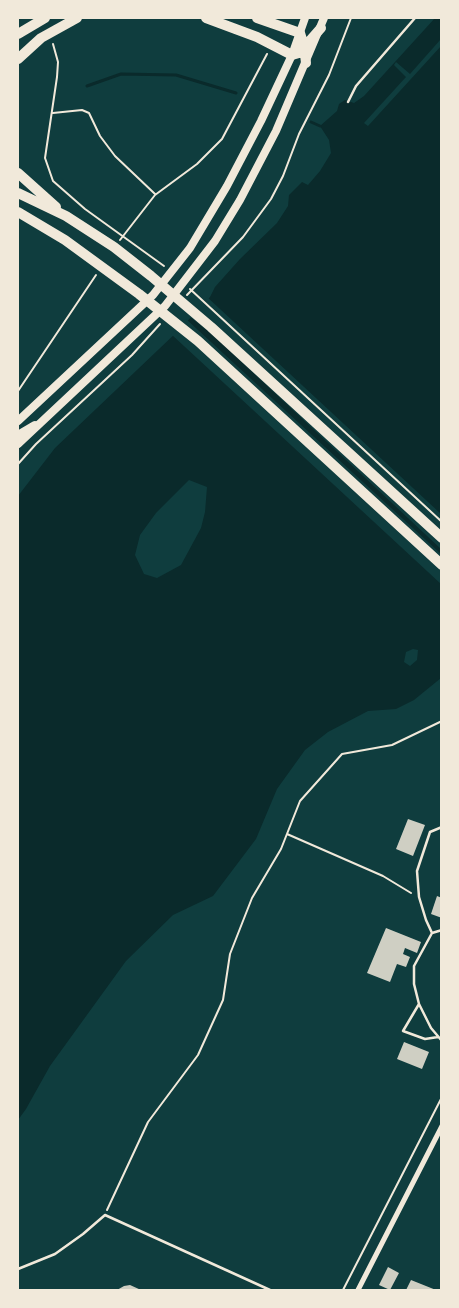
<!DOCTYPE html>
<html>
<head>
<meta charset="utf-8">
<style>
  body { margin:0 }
  #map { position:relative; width:459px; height:1308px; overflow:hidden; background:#0f3d3e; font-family:"Noto Sans",sans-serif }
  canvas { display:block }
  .frame { position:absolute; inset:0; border:19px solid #f1e9da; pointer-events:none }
</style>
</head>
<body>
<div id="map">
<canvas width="459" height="1308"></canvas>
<div class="frame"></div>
</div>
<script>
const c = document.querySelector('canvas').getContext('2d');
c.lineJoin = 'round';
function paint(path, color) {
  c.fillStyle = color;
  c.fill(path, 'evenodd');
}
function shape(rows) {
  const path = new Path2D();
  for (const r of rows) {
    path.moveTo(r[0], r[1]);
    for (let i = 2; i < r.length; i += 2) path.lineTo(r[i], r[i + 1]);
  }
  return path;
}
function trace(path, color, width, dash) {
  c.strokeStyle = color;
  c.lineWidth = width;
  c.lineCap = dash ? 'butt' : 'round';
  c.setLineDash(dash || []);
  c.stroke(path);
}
paint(shape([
  [435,18,441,18,441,678,414,700,396,709,368,711,328,732,305,750,277,789,256,839,213,896,173,915,126,961,50,1066,26,1109,18,1120,18,496,55,448,179,330,210,297,215,287,240,259,277,223,288,206,289,195,302,182,308,185,320,171,331,153,329,140,320,126,337,111,339,104,345,100,354,103,364,96],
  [189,480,207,487,205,512,201,528,181,565,157,578,144,574,135,555,140,535,156,513],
  [413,649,418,650,417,660,410,666,404,662,406,652]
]), '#0a2a2b');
paint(shape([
  [441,39,441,46,368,126,364,123,406,77,394,65,396,62,410,74],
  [207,297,441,514,441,549,214,336,189,316],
  [186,319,441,554,441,584,171,334]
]), '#0f3d3e');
trace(shape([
  [87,86,121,74,176,75,236,93],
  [311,122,320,126]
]), '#0a2a2b', 3);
paint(shape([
  [408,819,425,825,413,856,396,849],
  [437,896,442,898,442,918,431,914],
  [386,928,421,942,417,953,405,948,403,954,410,957,406,967,397,964,390,982,367,973],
  [404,1042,429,1052,422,1069,397,1059],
  [388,1267,399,1273,390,1290,379,1285],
  [411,1280,436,1290,406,1290],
  [130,1285,141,1290,117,1290,124,1286]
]), '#cfcfc3');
trace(shape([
  [53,44,58,62,57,77,45,158,53,181,85,209,164,266],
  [53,113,82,110,89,113,100,136,115,156,155,194],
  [120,240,155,195,197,164,222,139,267,54],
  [190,289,442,522],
  [187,295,243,237,271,199,283,176,299,134,329,75,351,18],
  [18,391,96,275],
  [18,464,36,444,132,355,160,324],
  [287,834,383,876,411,893],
  [107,1210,148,1122,198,1055,223,1000,230,954,252,898,281,849,300,801,342,754,392,745,442,721],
  [343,1290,442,1097]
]), '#f1e9da', 2);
trace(shape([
  [348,102,356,86,415,18],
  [442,930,432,933,414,966,414,984,419,1004,431,1028,442,1041],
  [432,933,426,920,419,897,417,871,430,832,442,827],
  [419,1004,403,1031,425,1039,438,1037],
  [18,1269,55,1254,83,1234,105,1215,270,1290]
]), '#f1e9da', 2.5);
trace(shape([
  [358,1290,442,1126]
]), '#f1e9da', 5);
trace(shape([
  [18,421,153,295,190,248,227,186,261,121,292,55,305,18],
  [18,444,165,306,215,241,240,200,276,131,324,18]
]), '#f1e9da', 8);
trace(shape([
  [206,18,257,37,292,55,299,53,321,28],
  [257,18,300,33,304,46,306,63],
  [18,34,45,18],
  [18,59,41,38,77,18],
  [18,173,56,207],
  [18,193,66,216,114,247,151,276,211,327,442,538],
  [18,212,65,240,139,294,198,341,442,565],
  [18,436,35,426]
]), '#f1e9da', 10);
</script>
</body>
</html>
